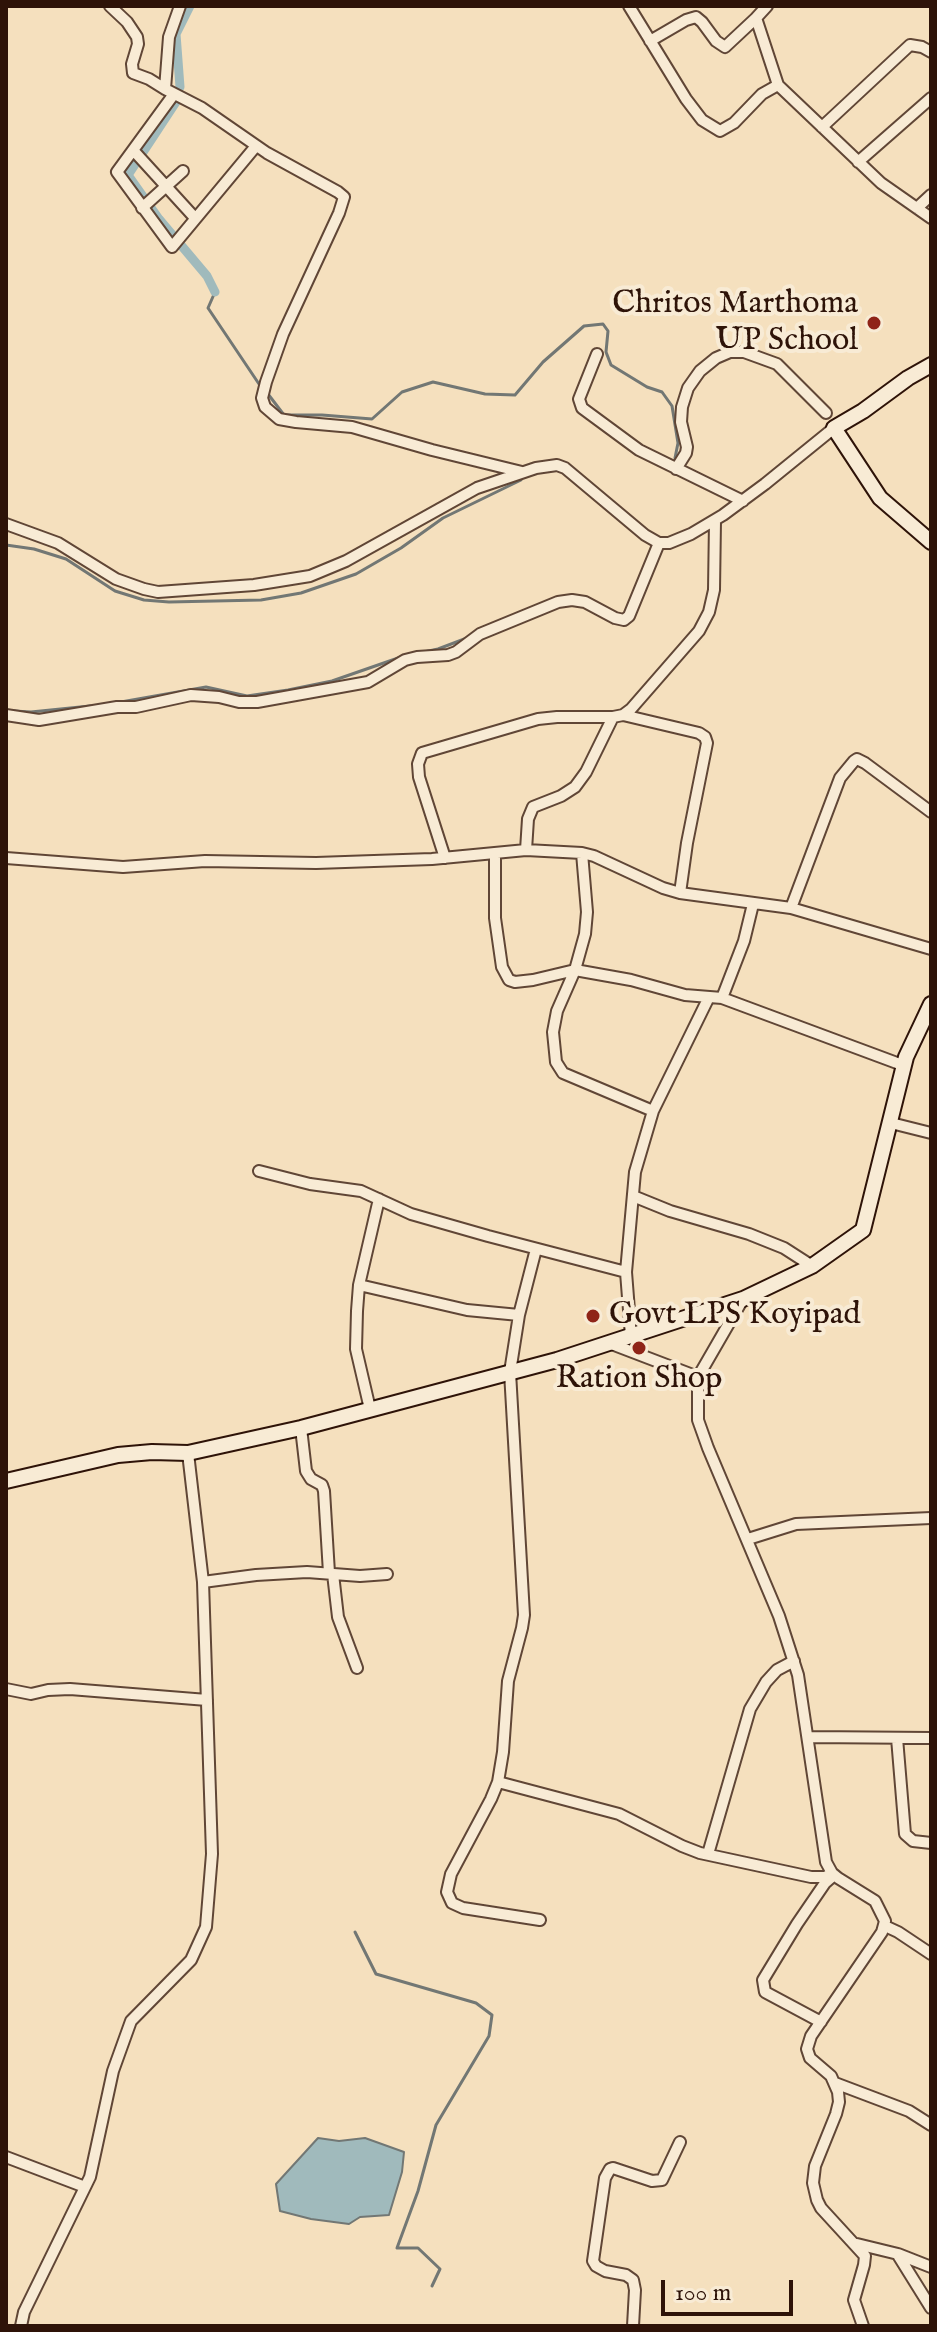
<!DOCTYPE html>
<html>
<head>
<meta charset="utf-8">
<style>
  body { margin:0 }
  #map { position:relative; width:937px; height:2332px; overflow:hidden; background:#f5e0be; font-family:"IM FELL English",serif }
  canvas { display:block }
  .frame { position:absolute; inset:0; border:8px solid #2e1308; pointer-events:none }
  .scale { position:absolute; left:661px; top:2280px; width:132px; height:36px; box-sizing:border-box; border:4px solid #2e1308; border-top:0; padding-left:10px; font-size:24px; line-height:28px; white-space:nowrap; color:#2e1308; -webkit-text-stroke:6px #f8ebd5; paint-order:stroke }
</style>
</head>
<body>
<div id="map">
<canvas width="937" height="2332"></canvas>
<div class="frame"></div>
<div class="scale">100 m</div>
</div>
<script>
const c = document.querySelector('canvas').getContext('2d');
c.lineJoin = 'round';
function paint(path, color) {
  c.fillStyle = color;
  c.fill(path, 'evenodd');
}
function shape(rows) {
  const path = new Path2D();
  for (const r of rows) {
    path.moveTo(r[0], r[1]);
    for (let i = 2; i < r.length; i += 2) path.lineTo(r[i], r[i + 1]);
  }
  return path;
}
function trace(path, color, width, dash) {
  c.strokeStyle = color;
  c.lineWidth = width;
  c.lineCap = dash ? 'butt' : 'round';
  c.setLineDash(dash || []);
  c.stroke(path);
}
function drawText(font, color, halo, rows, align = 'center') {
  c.font = font + ' "IM FELL English",serif';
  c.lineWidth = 8;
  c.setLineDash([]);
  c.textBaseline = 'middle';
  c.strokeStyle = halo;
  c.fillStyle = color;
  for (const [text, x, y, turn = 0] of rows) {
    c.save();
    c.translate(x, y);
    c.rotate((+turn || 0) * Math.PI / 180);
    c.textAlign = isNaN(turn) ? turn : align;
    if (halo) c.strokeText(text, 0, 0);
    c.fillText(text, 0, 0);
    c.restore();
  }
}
const water = shape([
  [318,2138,339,2141,365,2138,404,2152,402,2172,389,2215,360,2217,349,2224,311,2219,280,2211,276,2184,318,2138]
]);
paint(water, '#a0babc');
trace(water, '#727774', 2);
trace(shape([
  [215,292,208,308,259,384],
  [268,394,284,415,322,415,372,419,402,392,433,382,485,394,515,395,543,362,584,326,603,324,608,331,606,352,611,365,647,387,662,392,672,406,678,443,675,458],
  [6,545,34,549,66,559,115,591,144,600,169,602,261,600,301,593,356,574,401,548,443,518,521,480],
  [424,652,438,649,467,638],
  [121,702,206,687,247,696,288,690,332,681,401,657],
  [14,711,31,712,90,706],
  [355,1932,376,1974,476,2003,492,2015,489,2036,436,2125,418,2191,397,2248,418,2248,440,2269,432,2286]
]), '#727774', 3);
trace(shape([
  [180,87,176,34,190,6],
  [176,102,128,175,159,219,207,276,215,292]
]), '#a0babc', 9);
const street = shape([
  [110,6,127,22,137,37,138,44,132,64,133,73,149,79,165,89,202,108,267,153,338,192,344,197,339,213,283,334,266,382,262,398,265,407,279,419,296,422,352,427,432,450,522,472],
  [629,6,686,99,702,120,720,131,734,123,762,94,778,85,881,183,931,218],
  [767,6,756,18,778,85],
  [650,41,686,20,696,17,702,22,716,41,725,47,756,18],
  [165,89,169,37,180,6],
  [174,94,117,172,172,247,256,146],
  [822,127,910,45,922,47,931,52],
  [133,150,195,218],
  [858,162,931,98],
  [142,208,183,171],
  [917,208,931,195],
  [597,354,579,399,582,408,639,450,743,501],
  [676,469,686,453,687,447,681,422,682,407,688,388,700,371,716,358,730,352,744,352,777,364,826,413],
  [6,524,58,543,116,579,144,589,158,592,254,585,310,576,346,561,477,488,536,468,557,465,565,468,645,535,659,543,669,543,691,534,723,515,765,484,834,428],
  [6,715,39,720,117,707,136,707,191,695,219,697,239,702,257,702,368,682,405,660,417,657,448,655,456,652,480,634,558,602,572,600,585,602,615,618,624,620,629,616,659,543],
  [623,715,699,733,705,737,707,743,687,843,680,893],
  [526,850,528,819,533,807,561,796,575,787,586,772,613,717],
  [495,853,495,918,502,967,509,980,515,982,533,980,575,970,631,980,685,995,722,998,905,1066],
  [582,853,587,912,585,934,575,970,557,1011,553,1032,556,1062,563,1073,653,1111],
  [6,858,123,867,205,861,316,863,432,859,526,850,582,853,594,856,663,888,680,893,791,908,931,949],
  [445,858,419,777,418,764,422,753,538,719,557,717,613,717,623,715,631,709,699,631,709,612,714,590,715,521],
  [791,908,840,778,854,761,857,759,865,763,931,812],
  [722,998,744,941,753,904],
  [891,1123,931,1133],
  [259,1171,310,1184,361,1191,411,1214,488,1236,626,1272],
  [633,1196,670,1211,749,1234,784,1248,812,1266],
  [536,1249,519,1315,510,1372,524,1615,522,1628,508,1681,503,1752,498,1782,491,1799,451,1874,447,1892,452,1903,463,1908,540,1920],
  [359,1285,467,1310,519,1315],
  [743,1299,698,1377,698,1420,708,1448,779,1616,798,1675,826,1862,832,1873,838,1878,875,1901,885,1921,882,1932,811,2036,807,2049,810,2058,831,2076,838,2092,839,2102,836,2114,815,2166,813,2183,817,2200,821,2208,865,2256,864,2265,854,2300,863,2326],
  [631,1336,626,1272,635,1172,653,1111,709,997],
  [609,1343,698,1377],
  [370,1409,356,1349,357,1311,359,1285,379,1199],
  [301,1428,306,1471,311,1479,322,1485,324,1491,329,1573],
  [748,1539,796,1524,931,1518],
  [333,1574,338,1617,357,1668],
  [203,1582,256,1575,307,1572,360,1576,387,1574],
  [6,1689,31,1694,48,1690,70,1689,207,1700],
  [809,1737,931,1738],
  [897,1738,905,1834,913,1841,931,1843],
  [498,1782,619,1814,682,1846,700,1853,811,1877,825,1877,832,1873],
  [708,1854,750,1709,766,1682,777,1670,794,1661],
  [885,1926,898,1932,931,1954],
  [821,2022,765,1992,763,1980,797,1924,825,1883,833,1876],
  [835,2083,909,2111,931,2125],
  [6,2157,85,2187],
  [857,2244,898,2254,931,2267],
  [898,2255,931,2308],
  [21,2326,24,2312,90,2177,113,2071,131,2021,191,1960,206,1927,212,1854,203,1582,188,1453],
  [633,2326,635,2290,633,2280,626,2275,605,2271,596,2266,593,2261,605,2178,610,2169,613,2168,652,2181,662,2180,680,2142]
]);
const secondary = shape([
  [931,365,908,378,863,411,834,428,880,498,931,542],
  [6,1481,118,1455,152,1452,188,1453,301,1428,557,1360,743,1299,812,1266,863,1230,906,1057,931,1004]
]);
trace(street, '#604636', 14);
trace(secondary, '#2e1308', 18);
trace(street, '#f8ebd5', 10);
trace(secondary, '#f8ebd5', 14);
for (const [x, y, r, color] of [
  [874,323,8,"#8f2418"],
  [593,1316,8,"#8f2418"],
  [639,1348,8,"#8f2418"]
]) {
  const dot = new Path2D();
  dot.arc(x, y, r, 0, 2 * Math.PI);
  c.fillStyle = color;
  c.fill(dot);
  trace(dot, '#f8ebd5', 3);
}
drawText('32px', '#2e1308', '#f8ebd5', [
  ["Chritos Marthoma",858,305],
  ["UP School",858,342],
  ["Govt LPS Koyipad",609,1316,"left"],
  ["Ration Shop",639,1380,"center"]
], 'right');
</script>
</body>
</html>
